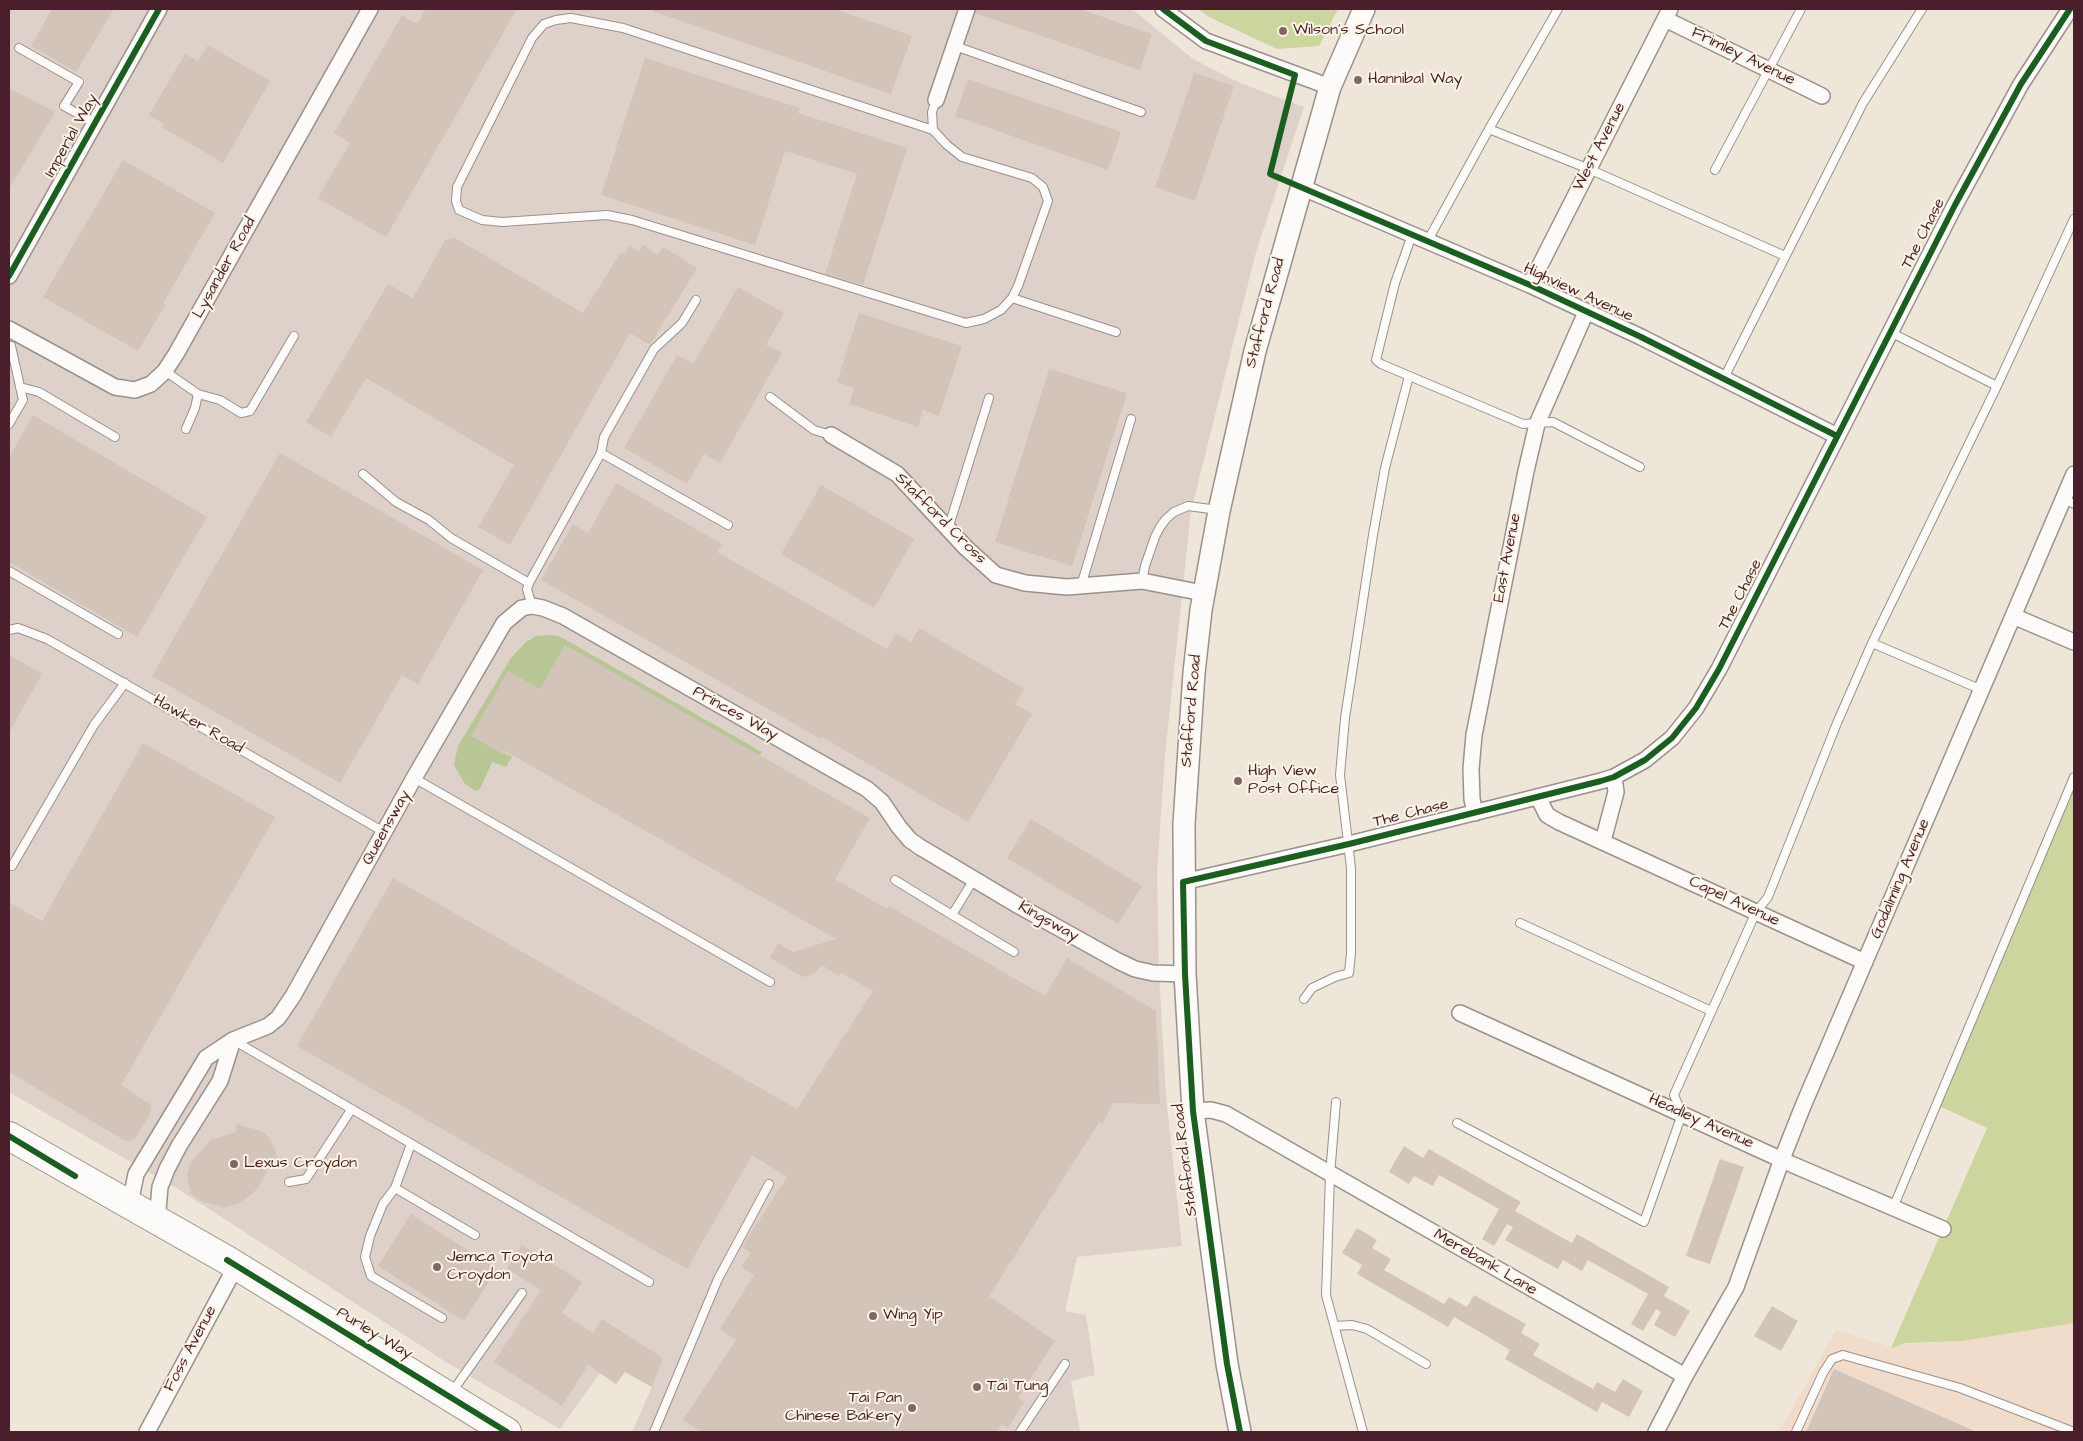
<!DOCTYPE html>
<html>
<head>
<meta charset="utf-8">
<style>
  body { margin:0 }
  #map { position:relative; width:2083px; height:1441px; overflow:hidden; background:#eee6d8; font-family:"Architects Daughter",sans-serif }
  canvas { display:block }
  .frame { position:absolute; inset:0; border:10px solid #4a1f2b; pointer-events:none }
</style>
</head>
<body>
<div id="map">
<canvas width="2083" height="1441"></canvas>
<div class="frame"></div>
</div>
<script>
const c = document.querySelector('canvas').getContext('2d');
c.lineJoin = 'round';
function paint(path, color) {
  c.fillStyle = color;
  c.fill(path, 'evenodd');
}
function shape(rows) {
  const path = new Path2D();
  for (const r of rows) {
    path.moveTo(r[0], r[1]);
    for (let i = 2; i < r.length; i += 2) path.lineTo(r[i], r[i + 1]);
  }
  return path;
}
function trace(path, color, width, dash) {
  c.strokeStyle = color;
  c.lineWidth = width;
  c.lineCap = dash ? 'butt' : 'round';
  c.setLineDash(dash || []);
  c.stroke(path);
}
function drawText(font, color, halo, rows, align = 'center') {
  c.font = font + ' "Architects Daughter",sans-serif';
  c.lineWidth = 4;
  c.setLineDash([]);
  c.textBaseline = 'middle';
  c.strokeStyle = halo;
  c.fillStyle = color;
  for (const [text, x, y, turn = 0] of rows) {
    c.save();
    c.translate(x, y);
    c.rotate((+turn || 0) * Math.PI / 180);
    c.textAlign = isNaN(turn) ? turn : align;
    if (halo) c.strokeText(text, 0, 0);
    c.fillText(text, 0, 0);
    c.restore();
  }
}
paint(shape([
  [2074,1321,2074,1432,1779,1432,1836,1330,1891,1347,1907,1344,1961,1341,2067,1324]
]), '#f1dccb');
paint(shape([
  [9,9,1132,9,1193,59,1240,83,1304,107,1256,252,1191,511,1165,755,1157,873,1159,974,1166,1096,1182,1246,1077,1257,1065,1311,1086,1315,1095,1375,1071,1381,1080,1432,632,1432,652,1387,625,1372,616,1384,600,1373,560,1429,446,1362,178,1189,9,1092]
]), '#ded1c9');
paint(shape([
  [1198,9,1338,9,1319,46,1277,49,1209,17],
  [2074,779,2074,1322,2068,1324,1962,1341,1906,1343,1891,1348,1987,1128,1939,1106]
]), '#ccd59d');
paint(shape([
  [548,635,559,636,762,752,759,756,541,687,472,736,512,757,506,767,492,762,480,789,476,791,465,784,454,765,458,746,511,658,526,642,536,636]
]), '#b8c696');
paint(shape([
  [52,9,114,9,76,72,31,46],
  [426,9,517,9,386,237,318,198,350,143,334,133,402,15,417,24],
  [654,9,835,9,912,36,891,94,653,11],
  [976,9,1080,9,1152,34,1140,70,975,13],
  [208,45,270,81,223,163,162,127,164,124,149,115,185,54,198,61],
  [645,58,800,108,798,113,907,148,863,285,825,274,857,174,785,151,755,245,601,195],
  [1194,73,1234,86,1195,201,1155,187],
  [968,79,1121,132,1108,170,955,116],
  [9,88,55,112,9,189],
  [123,160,215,213,163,303,166,304,138,351,43,297],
  [455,238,583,313,621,252,624,254,629,246,639,252,643,245,658,255,663,247,697,268,650,345,630,333,510,545,478,527,514,465,366,378,331,437,306,422,388,284,413,298,445,240],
  [738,287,784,313,766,345,782,353,720,463,704,454,687,484,624,448,677,355,693,364],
  [859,313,962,346,939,416,923,410,918,427,849,404,854,388,837,382],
  [1049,369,1127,393,1072,566,995,542],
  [33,415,207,517,137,637,9,562,9,458],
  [280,453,483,570,418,684,402,675,340,783,152,676],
  [616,483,722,544,717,552,887,649,896,633,911,642,919,628,1024,689,1015,704,1032,714,968,822,822,737,821,739,541,580,573,524,588,533],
  [821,485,914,539,874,608,781,554],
  [565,645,870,818,835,879,887,909,889,906,1045,996,1067,958,1156,1011,1160,1104,1113,1103,1102,1124,1099,1122,989,1296,1055,1341,1018,1398,1024,1402,1008,1428,1002,1424,997,1432,702,1432,683,1420,736,1340,720,1329,754,1275,741,1267,751,1253,742,1247,787,1177,752,1155,687,1269,297,1046,393,878,797,1109,873,991,841,973,839,976,822,965,812,975,803,977,770,958,778,943,793,952,836,939,505,751,503,754,471,736,508,671,540,689],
  [9,655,42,674,9,733],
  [143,743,275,817,121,1085,151,1105,151,1112,136,1137,130,1141,124,1140,9,1072,9,902,42,921],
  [1031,819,1142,886,1118,924,1007,858],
  [237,1124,264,1132,271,1140,278,1158,278,1168,268,1167,263,1180,254,1192,239,1203,225,1207,203,1202,192,1195,189,1185,187,1173,191,1162,211,1140,236,1132],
  [1404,1146,1423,1158,1429,1149,1521,1202,1515,1211,1552,1232,1572,1243,1577,1234,1669,1287,1664,1296,1690,1311,1675,1337,1654,1325,1661,1312,1656,1309,1643,1331,1631,1324,1648,1294,1588,1260,1582,1271,1563,1260,1558,1269,1505,1240,1513,1227,1507,1224,1494,1246,1482,1239,1499,1209,1439,1175,1433,1186,1414,1176,1409,1184,1389,1172],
  [1720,1159,1744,1167,1710,1264,1686,1256],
  [411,1214,497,1269,464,1321,378,1266],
  [1357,1228,1377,1240,1372,1248,1391,1259,1384,1270,1444,1304,1449,1297,1467,1307,1474,1295,1526,1324,1521,1333,1540,1344,1533,1355,1593,1389,1597,1382,1615,1392,1623,1379,1643,1391,1629,1417,1602,1402,1597,1412,1505,1359,1510,1350,1480,1332,1454,1317,1448,1327,1357,1274,1362,1265,1342,1253],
  [522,1245,582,1282,562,1313,593,1333,602,1319,663,1358,652,1387,625,1372,616,1384,588,1365,562,1406,494,1362,541,1290,507,1269],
  [1772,1306,1798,1321,1781,1351,1754,1336],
  [1834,1369,1977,1432,1806,1432]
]), '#d3c4ba');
const lane = shape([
  [955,46,1141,112],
  [19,48,79,82,64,106,95,123],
  [1489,129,1589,169,1785,256],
  [933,130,623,28,571,18,556,20,544,24,532,38,457,187,456,201,459,210,482,220,502,222,607,215,632,220,966,323,984,319,1001,310,1012,298,1018,286,1048,201,1043,187,1032,178,962,157,947,145,933,130,932,112,936,100],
  [1715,170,1801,9],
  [1412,235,1395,283,1376,360,1381,364,1523,424,1553,422,1640,467],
  [1427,242,1489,129,1558,9],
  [1012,298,1116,332],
  [1890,332,1997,386],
  [165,371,198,394,220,400,241,413,250,411,294,336],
  [1724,378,1863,103,1922,9],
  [20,387,39,392,115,437],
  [770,397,814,430,831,435],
  [9,424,23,400,11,346],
  [186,429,195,408,198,394],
  [601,453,728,525],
  [363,474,396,502,429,520,451,538,529,583,527,589,532,606],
  [2064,499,2074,504],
  [948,529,989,398],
  [9,571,118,634],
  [1142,581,1145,566,1155,537,1160,527,1166,519,1174,512,1188,506,1218,510],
  [529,583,601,453,604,437,654,349,682,323,696,300],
  [1081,586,1131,419],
  [9,630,18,628,47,639,384,832],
  [1872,643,1982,690],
  [414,778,770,982],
  [12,866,94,725,125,683],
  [895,880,952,915,974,879],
  [952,915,1014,952],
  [1520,923,1711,1011],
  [1304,999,1312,988,1335,977,1349,973,1351,953,1351,868,1340,775,1345,718,1373,535,1385,468,1409,376],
  [233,1040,649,1282],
  [1336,1102,1330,1175,1326,1295,1363,1432],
  [1457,1123,1644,1222,1682,1114,1674,1095,1756,912,1768,897,1837,723,1872,643,1997,386,2074,219],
  [411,1144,395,1188,383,1204,370,1236,365,1257,371,1276,442,1318],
  [289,1182,306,1179,351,1110],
  [395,1188,475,1235],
  [1893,1208,2074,777],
  [1335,1326,1352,1325,1367,1329,1426,1364],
  [452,1392,522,1293],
  [654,1432,718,1279,769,1184],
  [1020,1432,1065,1364],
  [1796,1432,1823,1373,1832,1359,1843,1355,1960,1388,2074,1432]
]);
const street = shape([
  [1163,9,1206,41,1330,87],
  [1665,19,1822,96],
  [936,100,967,9],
  [1301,187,1530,285,1641,337,1837,436],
  [9,276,159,9],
  [1530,285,1670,9],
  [9,329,115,387,135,390,151,384,165,371,176,354,370,9],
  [831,435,897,474,965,547,996,575,1025,583,1067,587,1142,581,1203,593],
  [2013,616,2074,642],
  [1538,797,1547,815,1559,822,1865,962],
  [1475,813,1472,799,1471,769,1474,735,1526,471,1537,424,1586,312],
  [1603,841,1616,792,1614,777],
  [1183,882,1349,844,1601,781,1614,777,1645,760,1672,738,1696,708,1719,669,1955,205,2021,84,2070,9],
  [1460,1013,1791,1164,1943,1229],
  [1193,1111,1211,1110,1226,1114,1685,1376,1736,1287,1782,1159,1803,1106,2074,474],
  [130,1204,136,1174,206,1058,233,1040,268,1026,278,1018,293,996,414,778,504,623,522,608,532,606,543,608,563,616,867,789,882,802,899,827,910,840,920,847,1019,906,1118,961,1135,969,1153,973,1185,974],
  [157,1221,160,1187,167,1169,179,1146,220,1081,233,1040],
  [147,1432,236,1266],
  [1656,1432,1685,1376]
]);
const secondary = shape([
  [1240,1432,1227,1364,1193,1111,1185,974,1184,824,1194,673,1201,610,1219,511,1255,351,1330,87,1364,9]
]);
const highway = shape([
  [9,1136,227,1260,507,1432]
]);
trace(lane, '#9b908b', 10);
trace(street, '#9b908b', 18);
trace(secondary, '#9b908b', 24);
trace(highway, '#9b908b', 30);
trace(lane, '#fcfbf9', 8);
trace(street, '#fcfbf9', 15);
trace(secondary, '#fcfbf9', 21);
trace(highway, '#fcfbf9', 28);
trace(shape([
  [1163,9,1206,41,1295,75,1270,174,1530,285,1641,337,1837,436],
  [9,276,159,9],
  [9,1136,75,1176],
  [227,1260,507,1432],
  [1240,1432,1227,1364,1193,1111,1185,974,1183,882,1349,844,1601,781,1614,777,1645,760,1672,738,1696,708,1719,669,1955,205,2021,84,2070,9]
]), '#1b5e20', 6);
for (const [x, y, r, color] of [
  [1283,31,5,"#836568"],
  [1358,80,5,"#836568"],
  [1238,781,5,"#836568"],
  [234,1164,5,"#836568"],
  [437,1267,5,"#836568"],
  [873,1316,5,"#836568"],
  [977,1387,5,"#836568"],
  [912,1408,5,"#836568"]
]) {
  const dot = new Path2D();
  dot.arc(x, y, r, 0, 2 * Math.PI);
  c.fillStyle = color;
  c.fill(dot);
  trace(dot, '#fcf5e5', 2);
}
drawText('16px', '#4a1f2b', '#fcf5e5', [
  ["Wilson's School",1293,31],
  ["Hannibal Way",1368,80],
  ["High View",1248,772],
  ["Post Office",1248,790],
  ["Lexus Croydon",244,1164],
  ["Jemca Toyota",447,1258],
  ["Croydon",447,1276],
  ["Wing Yip",883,1316],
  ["Tai Tung",987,1387],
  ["Tai Pan",902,1399,"right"],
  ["Chinese Bakery",902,1417,"right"]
], 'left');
drawText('16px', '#4a1f2b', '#fcf5e5', [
  ["Frimley Avenue",1743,57,26],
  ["Imperial Way",72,136,-61],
  ["West Avenue",1600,147,-63],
  ["The Chase",1924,234,-63],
  ["Lysander Road",225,268,-61],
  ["Highview Avenue",1578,293,25],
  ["Stafford Road",1266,313,-75],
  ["Stafford Cross",940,519,45],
  ["East Avenue",1508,558,-79],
  ["The Chase",1741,595,-63],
  ["Stafford Road",1192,711,-85],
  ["Princes Way",735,714,29],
  ["Hawker Road",198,725,30],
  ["The Chase",1411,814,-14],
  ["Queensway",387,828,-61],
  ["Godalming Avenue",1901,879,-67],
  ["Capel Avenue",1734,902,25],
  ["Kingsway",1048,922,29],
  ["Headley Avenue",1701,1122,24],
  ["Stafford Road",1186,1160,-97],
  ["Merebank Lane",1485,1263,30],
  ["Purley Way",374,1334,31],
  ["Foss Avenue",191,1349,-62]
]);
</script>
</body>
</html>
